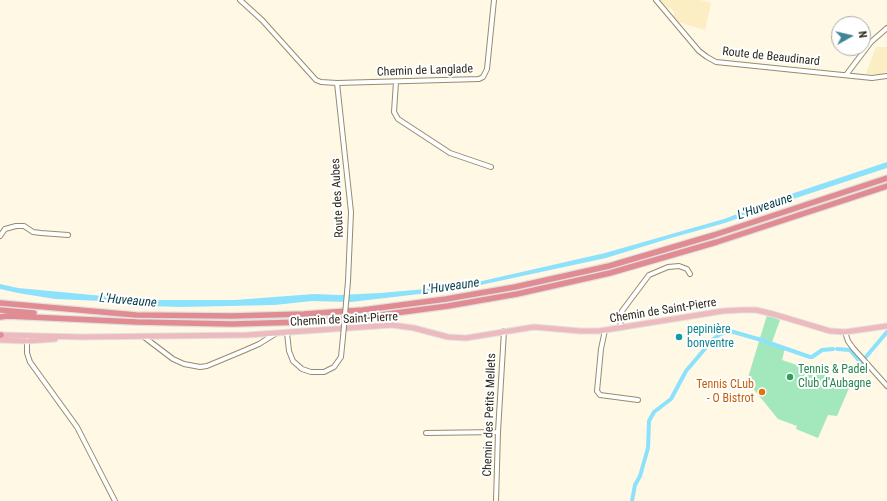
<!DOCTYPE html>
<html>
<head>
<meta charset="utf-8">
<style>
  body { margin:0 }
  #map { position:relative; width:887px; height:501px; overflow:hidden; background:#fef8e4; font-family:"Roboto Condensed",sans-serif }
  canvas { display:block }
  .north { position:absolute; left:831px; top:16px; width:40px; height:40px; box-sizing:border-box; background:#fff; border:1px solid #abaaa5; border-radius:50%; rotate:82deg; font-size:11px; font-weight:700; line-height:16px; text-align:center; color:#2e2a1e }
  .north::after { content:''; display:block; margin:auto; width:14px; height:18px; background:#418494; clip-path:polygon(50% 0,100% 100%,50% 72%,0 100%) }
</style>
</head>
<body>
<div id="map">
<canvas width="887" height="501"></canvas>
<div class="north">N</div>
</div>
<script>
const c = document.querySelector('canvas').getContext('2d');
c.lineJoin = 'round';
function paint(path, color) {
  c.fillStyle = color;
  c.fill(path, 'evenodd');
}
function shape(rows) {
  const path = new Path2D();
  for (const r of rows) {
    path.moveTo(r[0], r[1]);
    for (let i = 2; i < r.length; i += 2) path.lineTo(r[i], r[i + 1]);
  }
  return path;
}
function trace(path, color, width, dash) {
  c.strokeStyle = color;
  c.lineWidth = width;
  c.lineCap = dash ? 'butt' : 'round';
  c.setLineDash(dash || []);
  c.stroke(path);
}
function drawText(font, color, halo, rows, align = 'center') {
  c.font = font + ' "Roboto Condensed",sans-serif';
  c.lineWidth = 4;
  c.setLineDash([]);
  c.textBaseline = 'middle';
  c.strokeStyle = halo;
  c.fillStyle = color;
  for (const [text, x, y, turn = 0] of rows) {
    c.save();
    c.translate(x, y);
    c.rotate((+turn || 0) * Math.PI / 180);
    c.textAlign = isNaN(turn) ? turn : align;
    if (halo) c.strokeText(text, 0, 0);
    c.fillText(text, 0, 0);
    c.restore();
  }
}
paint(shape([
  [660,0,700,0,711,3,705,30,678,22,673,16,675,13,671,8,667,9],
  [876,47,887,47,887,72,883,74,866,74]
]), '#fbeec5');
paint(shape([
  [767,315,780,320,772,342,785,348,782,360,812,370,814,366,824,372,838,383,850,386,837,416,828,415,818,438,796,429,797,426,778,419,747,381]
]), '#a2e8bc');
paint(shape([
  [887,162,887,168,781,203,725,223,671,238,606,258,462,289,351,302,312,301,275,305,180,307,149,306,102,301,55,299,18,293,0,289,0,284,18,288,146,300,235,300,314,294,339,295,380,293,460,286,605,253,724,219,779,198]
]), '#8ce2fc');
trace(shape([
  [711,341,720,334,730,331,758,339,810,357,812,357,822,350,833,349],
  [837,349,850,350,861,363],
  [865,358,887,332],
  [632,501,635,485,640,476,648,448,649,421,654,412,671,399,686,371,709,344]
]), '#8ce2fc', 4);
const minor = shape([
  [240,0,262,20,316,80,321,82,337,83,479,79,483,77,487,69,494,0],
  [656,0,699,51,707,57,716,62,872,78,887,76],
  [846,75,871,42,887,28],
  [396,82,394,112,398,119,450,153,491,167],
  [337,83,351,212,348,281],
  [0,236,5,229,16,226,24,226,33,232,41,233,68,235],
  [621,328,620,319,622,311,649,275,668,267,679,266,687,269,690,274],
  [605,330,601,349,597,391,600,395,638,400],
  [845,332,848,341,853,348,887,386],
  [287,333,289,351,293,361,302,369,311,372,324,372,334,367,341,357,343,337],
  [144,337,173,359,184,364,200,367,207,366,243,351,259,344,275,334],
  [27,338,27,353,30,362,77,427,115,501],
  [426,433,498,432],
  [496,501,498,432,504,331]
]);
const major = shape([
  [0,335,82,337,247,335,392,325,414,328,448,337,466,338,534,327,580,331,599,331,723,311,741,310,756,310,773,314,830,331,845,332,887,326],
  [0,340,27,341,55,339]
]);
const highway = shape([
  [0,303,136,315,231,316,304,314,363,310,446,299,515,287,609,266,714,235,887,178],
  [0,310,34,313],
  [0,317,8,316,137,322,232,324,304,322,365,317,448,306,517,294,610,273,717,242,887,186],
  [0,335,1,335]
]);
trace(minor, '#968c6d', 6);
trace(major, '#e2e1e0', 7);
trace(highway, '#e2e1e0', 8);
trace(minor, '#fff', 4);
trace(major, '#edbabe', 5);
trace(highway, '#e18c92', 5.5);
const minorBridge = shape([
  [343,337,348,281]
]);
trace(minorBridge, '#968c6d', 6, []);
trace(minorBridge, '#fff', 4);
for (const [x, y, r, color] of [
  [679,337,4,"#0f9aa8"],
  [790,377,4,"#2e9e5b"],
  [762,392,4,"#e8710a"]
]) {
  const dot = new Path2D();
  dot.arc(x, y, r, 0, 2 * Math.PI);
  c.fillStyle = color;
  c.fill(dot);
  trace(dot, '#fff', 1.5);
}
drawText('12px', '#2e2a1e', '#fff', [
  ["Route de Beaudinard",771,57,6],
  ["Chemin de Langlade",425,71,-2],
  ["Route des Aubes",338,198,-93],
  ["Chemin de Saint-Pierre",663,311,-9],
  ["Chemin de Saint-Pierre",344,320,-3],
  ["Chemin des Petits Mellets",490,415,-88]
]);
drawText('12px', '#0d838f', '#fff', [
  ["pepinière",687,330],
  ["bonventre",687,344]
], 'left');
drawText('12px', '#27864d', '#fff', [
  ["Tennis & Padel",798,370],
  ["Club d'Aubagne",798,384]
], 'left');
drawText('12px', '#c56008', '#fff', [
  ["Tennis CLub",754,385],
  ["- O Bistrot",754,399]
], 'right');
drawText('italic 13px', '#093f4d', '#fff', [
  ["L'Huveaune",765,207,-19],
  ["L'Huveaune",451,287,-8],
  ["L'Huveaune",128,301,5]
]);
</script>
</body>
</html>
